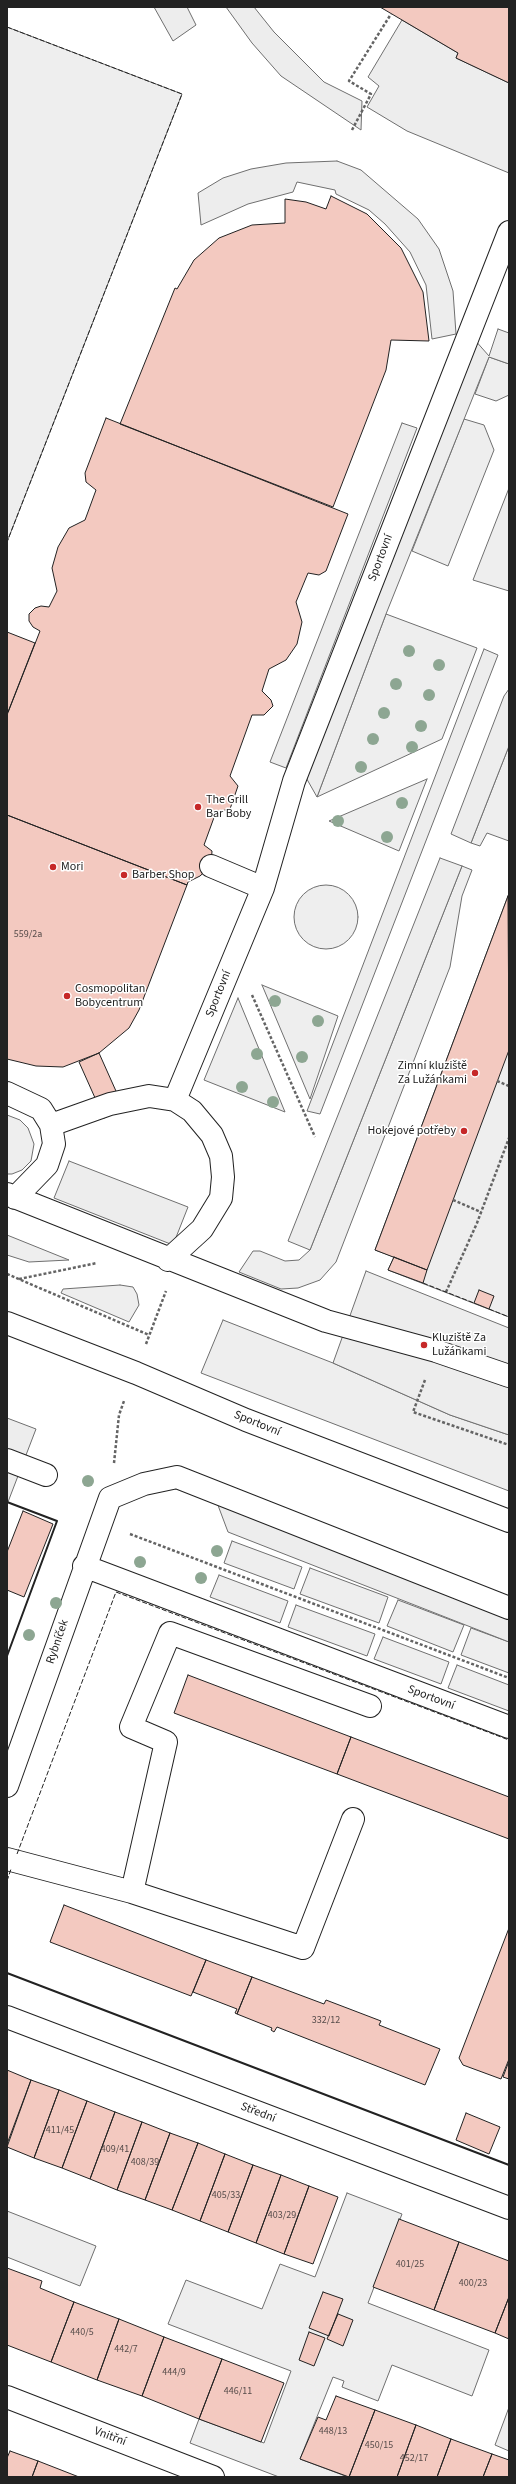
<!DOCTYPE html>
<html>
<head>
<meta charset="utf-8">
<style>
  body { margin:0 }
  #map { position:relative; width:516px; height:2484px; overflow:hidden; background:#fff; font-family:"Source Sans 3",sans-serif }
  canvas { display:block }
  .frame { position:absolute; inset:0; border:8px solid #222; pointer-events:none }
</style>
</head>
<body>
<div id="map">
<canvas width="516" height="2484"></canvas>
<div class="frame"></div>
</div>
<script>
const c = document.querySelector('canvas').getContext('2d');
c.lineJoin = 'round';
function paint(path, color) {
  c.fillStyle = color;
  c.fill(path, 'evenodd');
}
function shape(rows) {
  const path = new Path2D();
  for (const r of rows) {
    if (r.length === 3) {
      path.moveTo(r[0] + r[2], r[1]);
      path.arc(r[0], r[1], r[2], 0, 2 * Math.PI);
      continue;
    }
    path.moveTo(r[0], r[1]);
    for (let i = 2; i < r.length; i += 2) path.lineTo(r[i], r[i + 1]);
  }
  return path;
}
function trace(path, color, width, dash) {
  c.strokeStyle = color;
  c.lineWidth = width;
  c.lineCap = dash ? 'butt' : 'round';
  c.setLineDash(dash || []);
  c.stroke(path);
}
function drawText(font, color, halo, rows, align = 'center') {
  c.font = font + ' "Source Sans 3",sans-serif';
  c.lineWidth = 3;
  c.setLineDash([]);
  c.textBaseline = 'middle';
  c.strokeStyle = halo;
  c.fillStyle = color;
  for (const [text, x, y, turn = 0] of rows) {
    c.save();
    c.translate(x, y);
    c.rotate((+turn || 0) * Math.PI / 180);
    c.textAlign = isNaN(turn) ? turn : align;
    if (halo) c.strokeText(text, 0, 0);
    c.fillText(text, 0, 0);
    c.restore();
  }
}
const green = shape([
  [7,27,182,94,7,542,7,27],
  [489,357,509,364,509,395,496,401,475,394,489,357],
  [464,419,484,425,494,450,448,566,412,551,464,419],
  [509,488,509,591,473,580,509,488],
  [386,614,477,648,442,739,317,797,386,614],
  [509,746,509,841,487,833,480,846,471,843,509,746],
  [427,779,399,851,329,821,427,779],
  [462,866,472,870,462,896,450,967,336,1262,320,1280,298,1288,281,1289,239,1272,253,1251,260,1251,285,1261,299,1260,310,1250,462,866],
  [326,917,32],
  [508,896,509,896,509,1317,388,1270,394,1257,375,1250,508,896],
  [262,985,338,1016,310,1099,262,985],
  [238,998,285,1112,204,1080,238,998],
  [7,1115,20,1120,28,1128,34,1144,31,1161,22,1170,12,1174,7,1174,7,1115],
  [7,1235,69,1260,29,1262,7,1255,7,1235],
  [120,1285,133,1287,137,1294,139,1305,129,1322,61,1293,63,1289,120,1285],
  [223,1320,333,1363,450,1415,509,1435,509,1491,201,1373,223,1320],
  [232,1541,302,1567,294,1589,224,1563,232,1541],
  [310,1568,388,1597,379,1623,300,1594,310,1568],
  [219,1575,288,1601,280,1623,210,1597,219,1575],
  [398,1600,464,1625,453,1652,387,1626,398,1600],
  [296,1605,375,1634,367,1656,288,1627,296,1605],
  [471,1628,509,1642,509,1673,461,1655,471,1628],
  [383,1637,449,1662,441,1684,374,1659,383,1637],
  [457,1665,509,1685,509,1711,448,1688,457,1665],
  [347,2193,402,2214,368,2303,489,2350,472,2396,392,2365,378,2401,342,2387,344,2381,333,2377,300,2459,348,2477,279,2477,190,2443,199,2419,264,2443,291,2371,168,2324,186,2280,262,2309,280,2264,315,2277,347,2193],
  [7,2211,96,2246,80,2286,7,2257,7,2211],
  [508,2410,509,2410,509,2451,495,2445,508,2410]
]);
paint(green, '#eee');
trace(green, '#6f6f6f', 1);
const parking = shape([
  [154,7,187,7,196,25,173,41,154,7],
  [226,7,254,7,274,32,324,82,362,101,361,130,281,76,252,43,226,7],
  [402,20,458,53,456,58,509,83,509,173,407,131,367,107,379,86,368,77,402,20],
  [337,161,361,170,418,219,439,249,453,291,456,334,432,339,426,285,410,252,385,224,369,210,336,194,335,190,297,182,293,192,248,204,201,225,198,193,223,178,251,169,286,163,337,161],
  [498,329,509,333,509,364,489,357,386,614,317,797,304,774,474,339,489,356,498,329],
  [402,423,417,428,286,768,270,762,402,423],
  [484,649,498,655,320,1114,307,1111,484,649],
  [509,689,509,746,471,843,451,834,504,696,509,689],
  [440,858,462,866,310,1250,288,1241,440,858],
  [69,1161,188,1207,173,1245,54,1198,69,1161],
  [366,1271,509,1328,509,1435,450,1415,333,1363,366,1271],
  [7,1418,36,1429,8,1502,7,1502,7,1418],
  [213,1492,509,1606,509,1642,228,1532,213,1492]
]);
paint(parking, '#ededed');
trace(parking, '#6f6f6f', 1);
const building = shape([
  [380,7,509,7,509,83,456,58,458,53,380,7],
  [331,196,367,214,401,248,423,292,429,341,391,340,386,370,333,507,120,424,175,288,177,289,194,260,219,238,252,225,285,223,285,199,306,202,326,209,331,196],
  [106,418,348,514,326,571,319,575,308,573,296,602,302,622,297,644,286,660,269,669,262,691,271,700,273,706,264,715,252,715,230,776,238,786,230,809,216,812,204,845,212,851,211,866,200,876,188,882,187,885,7,815,7,715,40,631,33,627,29,621,29,614,35,608,41,606,49,607,57,591,52,568,58,547,69,528,85,520,96,490,86,482,85,473,106,418],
  [7,632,35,643,8,712,7,712,7,632],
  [7,815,187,885,139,1010,129,1028,99,1053,63,1067,36,1066,7,1059,7,815],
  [508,896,509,1050,427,1270,375,1250,508,896],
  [99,1053,124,1109,104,1118,79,1062,99,1053],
  [394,1257,427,1270,423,1283,388,1270,394,1257],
  [479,1290,494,1296,489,1309,474,1303,479,1290],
  [23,1511,53,1524,24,1597,7,1590,7,1552,23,1511],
  [188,1675,351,1737,337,1774,174,1713,188,1675],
  [351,1737,509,1797,509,1839,337,1774,351,1737],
  [64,1905,206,1960,191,1996,50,1942,64,1905],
  [509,1928,509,2059,501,2079,463,2065,459,2058,509,1928],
  [206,1960,252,1977,237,2014,235,2013,237,2009,193,1992,206,1960],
  [252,1977,324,2004,326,2000,381,2021,379,2025,440,2049,425,2085,277,2027,274,2032,271,2030,272,2028,237,2014,252,1977],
  [509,2061,509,2079,503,2077,509,2061],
  [7,2070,31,2080,7,2144,7,2070],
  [31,2080,59,2090,34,2158,7,2147,31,2080],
  [59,2090,87,2101,62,2168,34,2158,59,2090],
  [87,2101,115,2112,90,2179,62,2168,87,2101],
  [115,2112,142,2122,117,2190,90,2179,115,2112],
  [466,2113,500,2127,489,2154,456,2140,466,2113],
  [142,2122,170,2133,145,2200,117,2190,142,2122],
  [170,2133,198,2143,172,2210,145,2200,170,2133],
  [198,2143,225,2154,200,2221,172,2210,198,2143],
  [225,2154,253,2165,228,2232,200,2221,225,2154],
  [253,2165,281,2175,256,2243,228,2232,253,2165],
  [281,2175,309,2186,284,2254,256,2243,281,2175],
  [309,2186,338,2197,313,2264,284,2254,309,2186],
  [399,2219,459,2242,434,2310,373,2287,399,2219],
  [459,2242,509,2261,509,2297,495,2333,434,2310,459,2242],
  [7,2268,42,2281,40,2288,74,2302,51,2362,7,2345,7,2268],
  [323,2292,343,2299,329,2336,309,2328,323,2292],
  [509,2297,509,2339,495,2333,509,2297],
  [74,2302,119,2319,97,2380,51,2362,74,2302],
  [338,2314,353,2320,343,2346,327,2339,338,2314],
  [119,2319,164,2337,142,2396,97,2380,119,2319],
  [309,2332,325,2338,314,2366,299,2360,309,2332],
  [164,2337,222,2359,199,2419,142,2396,164,2337],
  [222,2359,284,2383,261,2442,199,2419,222,2359],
  [336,2396,375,2410,349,2477,300,2459,318,2417,326,2420,336,2396],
  [375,2410,416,2425,397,2477,349,2477,375,2410],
  [416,2425,451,2439,437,2477,397,2477,416,2425],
  [451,2439,492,2454,483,2477,437,2477,451,2439],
  [10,2451,38,2461,32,2477,7,2477,7,2458,10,2451],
  [492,2454,509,2460,509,2477,483,2477,492,2454],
  [38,2461,79,2477,32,2477,38,2461]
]);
paint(building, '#f3c9c0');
trace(building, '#222', 1);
const minor = shape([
  [211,866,263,888],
  [7,1093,41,1109,51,1125,54,1144,47,1165,15,1198],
  [175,1100,263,888,294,781,509,232],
  [51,1125,110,1104,149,1096,175,1100,192,1111,212,1135,221,1156,223,1177,221,1198,202,1229,168,1260],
  [7,1194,326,1321,436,1351,509,1376],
  [7,1460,46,1475],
  [84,1566,509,1727],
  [7,1786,110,1498,144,1484,177,1477,509,1608],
  [7,1859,132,1892,303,1948,353,1819],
  [132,1892,166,1742,131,1727,170,1633,370,1706],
  [7,2017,509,2208],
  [7,2397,213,2477]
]);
const major = shape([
  [7,1323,136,1373,246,1420,509,1521]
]);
trace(minor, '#222', 24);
trace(major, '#222', 24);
trace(shape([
  [352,130,371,94,349,81,391,14],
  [252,995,315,1137],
  [497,1081,509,1086],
  [453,1200,481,1212],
  [7,1274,149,1335],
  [19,1279,97,1263],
  [446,1292,477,1223,509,1138],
  [146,1344,166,1291],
  [425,1380,413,1412,509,1445],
  [114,1463,119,1415,124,1401],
  [130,1534,509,1678]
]), '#646464', 2.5, [3, 2]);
trace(minor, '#fff', 22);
trace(major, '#fff', 22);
trace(shape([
  [7,27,182,94,7,542],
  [423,1283,474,1303],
  [489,1309,509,1317],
  [17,1854,116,1592,509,1740],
  [7,1881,11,1869]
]), '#222', 1, [5, 2]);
trace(shape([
  [7,1502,57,1521,7,1656],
  [7,1973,509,2165]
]), '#222', 2);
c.fillStyle = '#8da692';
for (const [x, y] of [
  [409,651],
  [439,665],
  [396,684],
  [429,695],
  [384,713],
  [421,726],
  [373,739],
  [412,747],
  [361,767],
  [402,803],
  [338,821],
  [387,837],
  [275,1001],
  [318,1021],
  [257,1054],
  [302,1057],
  [242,1087],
  [273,1102],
  [88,1481],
  [217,1551],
  [140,1562],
  [201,1578],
  [56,1603],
  [29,1635]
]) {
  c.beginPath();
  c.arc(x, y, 6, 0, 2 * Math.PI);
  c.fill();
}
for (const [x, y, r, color] of [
  [198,807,4,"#c62828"],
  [53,867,4,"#c62828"],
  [124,875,4,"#c62828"],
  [67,996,4,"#c62828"],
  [475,1073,4,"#c62828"],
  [464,1131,4,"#c62828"],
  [424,1345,4,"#c62828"]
]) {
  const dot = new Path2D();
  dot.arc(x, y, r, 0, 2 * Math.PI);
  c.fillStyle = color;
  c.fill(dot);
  trace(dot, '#fff', 1.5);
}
drawText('10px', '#564c4a', null, [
  ["559/2a",28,935],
  ["332/12",326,2021],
  ["411/45",60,2131],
  ["409/41",115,2150],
  ["408/39",145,2163],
  ["405/33",226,2196],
  ["403/29",282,2216],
  ["401/25",410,2265],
  ["400/23",473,2284],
  ["440/5",82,2333],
  ["442/7",126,2350],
  ["444/9",174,2373],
  ["446/11",238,2392],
  ["448/13",333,2432],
  ["450/15",379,2446],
  ["452/17",414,2459]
]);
drawText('12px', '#222', '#fff', [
  ["Sportovní",381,558,-69],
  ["Sportovní",219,994,-68],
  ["Sportovní",257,1424,22],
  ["Rybníček",58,1642,-71],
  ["Sportovní",431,1698,21],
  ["Střední",258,2113,21],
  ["Vnitřní",110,2437,21]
]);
drawText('12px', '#222', '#fff', [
  ["The Grill",206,800],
  ["Bar Boby",206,814],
  ["Mori",61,867],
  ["Barber Shop",132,875],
  ["Cosmopolitan",75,989],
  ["Bobycentrum",75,1003],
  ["Zimní kluziště",467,1066,"right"],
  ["Za Lužánkami",467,1080,"right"],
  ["Hokejové potřeby",456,1131,"right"],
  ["Kluziště Za",432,1338],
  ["Lužánkami",432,1352]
], 'left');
</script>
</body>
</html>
